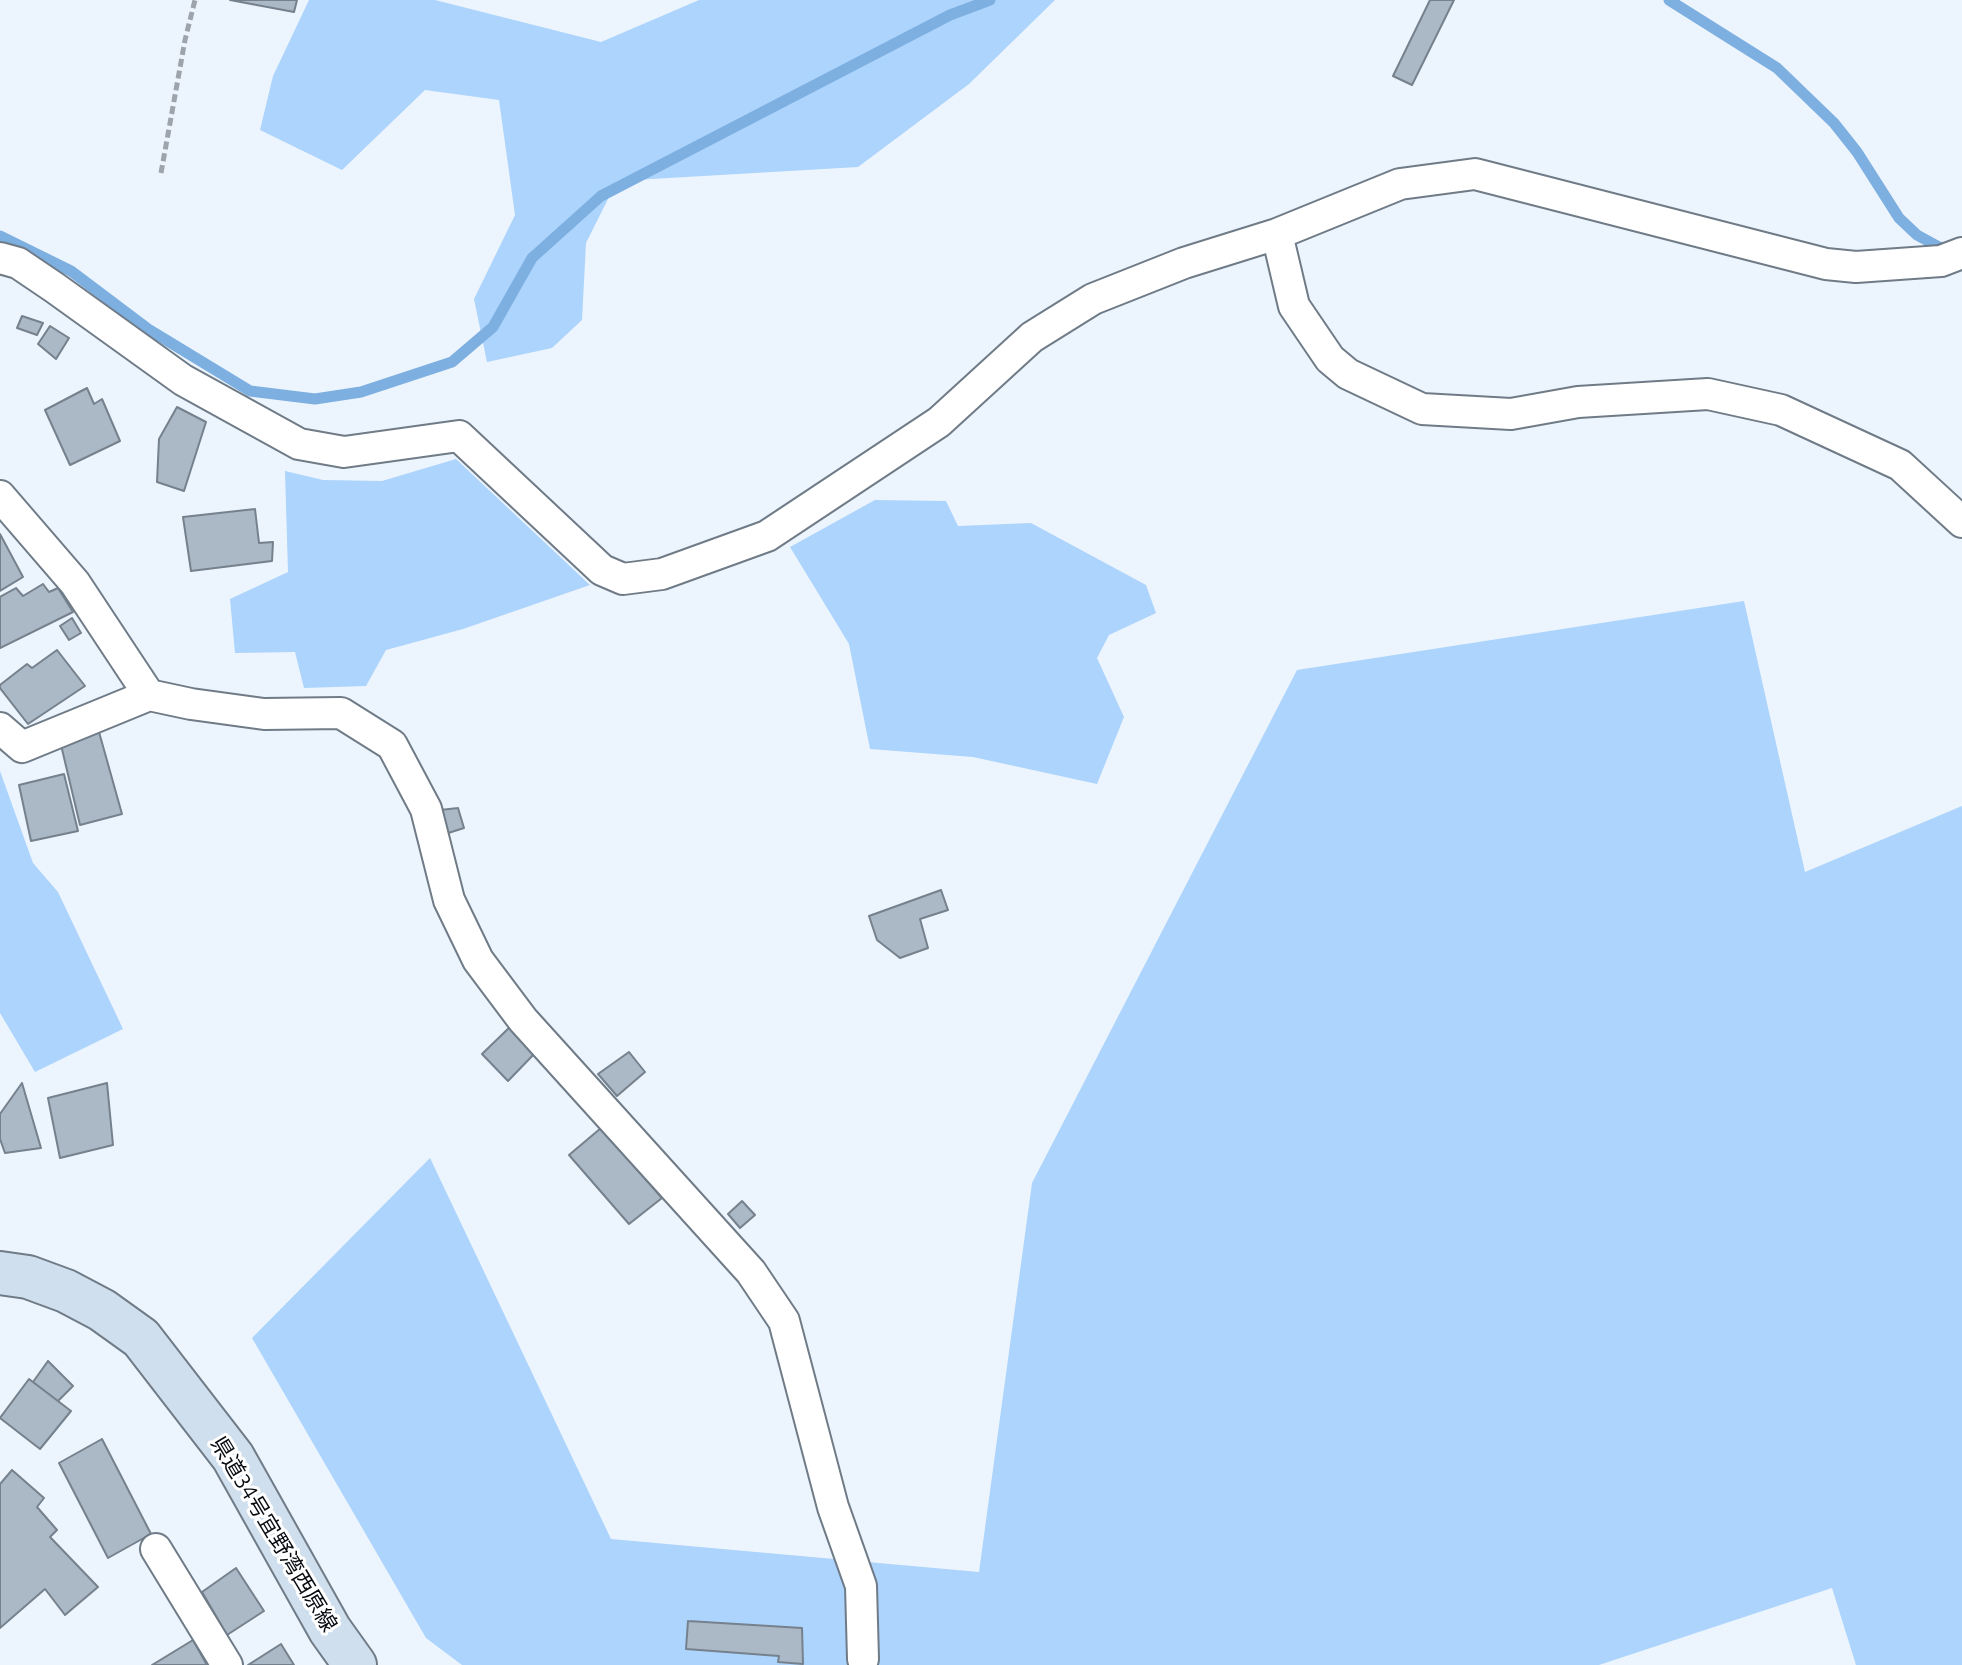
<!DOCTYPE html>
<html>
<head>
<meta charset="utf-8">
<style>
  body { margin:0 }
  canvas { display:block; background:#ecf4fd }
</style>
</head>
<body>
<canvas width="1962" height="1665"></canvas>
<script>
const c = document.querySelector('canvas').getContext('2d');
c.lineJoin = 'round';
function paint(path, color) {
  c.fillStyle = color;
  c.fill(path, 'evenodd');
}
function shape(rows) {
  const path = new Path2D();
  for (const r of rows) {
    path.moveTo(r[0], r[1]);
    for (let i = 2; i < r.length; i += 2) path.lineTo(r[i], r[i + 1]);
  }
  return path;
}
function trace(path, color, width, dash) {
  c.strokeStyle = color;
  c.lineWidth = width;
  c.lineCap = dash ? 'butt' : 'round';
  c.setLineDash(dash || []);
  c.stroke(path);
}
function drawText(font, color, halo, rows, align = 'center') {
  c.font = font + ' Ubuntu,"Noto Sans JP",sans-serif';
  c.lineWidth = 6;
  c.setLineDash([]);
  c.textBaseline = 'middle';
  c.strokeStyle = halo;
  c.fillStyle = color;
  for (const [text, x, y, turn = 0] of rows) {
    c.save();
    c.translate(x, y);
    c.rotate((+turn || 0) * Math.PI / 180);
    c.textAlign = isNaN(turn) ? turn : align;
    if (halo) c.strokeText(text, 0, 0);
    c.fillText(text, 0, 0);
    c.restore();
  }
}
paint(shape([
  [309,0,435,0,601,42,699,0,1055,0,969,84,858,167,617,181,586,243,582,320,552,348,487,362,474,299,515,215,499,100,425,90,342,170,260,130,273,76],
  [456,459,590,585,463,629,386,650,366,686,304,688,295,652,235,653,230,599,288,572,285,471,323,480,382,481],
  [875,500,946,501,958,526,1031,523,1146,585,1156,613,1109,635,1097,658,1124,717,1097,784,973,757,870,749,849,644,790,547],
  [1744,601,1805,872,1962,806,1962,1665,1856,1665,1832,1588,1599,1665,462,1665,426,1638,252,1338,430,1158,611,1539,979,1572,1032,1183,1297,670],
  [0,771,33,863,58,892,123,1029,35,1072,0,1013]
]), '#add4fc');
trace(shape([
  [1669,0,1777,68,1834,123,1857,152,1899,218,1917,235,1939,247,1950,249],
  [0,236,71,271,148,329,250,391,315,399,361,392,452,362,493,327,532,258,601,196,950,15,990,0]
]), '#7dafe1', 11);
const building = shape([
  [230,0,297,0,294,12,230,0],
  [1430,0,1454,0,1412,85,1393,76,1430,0],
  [22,316,43,323,37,335,17,328,22,316],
  [50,326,69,338,56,359,38,344,50,326],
  [87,388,94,404,102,399,120,441,70,465,45,410,87,388],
  [177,407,206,422,184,491,157,482,159,439,177,407],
  [255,509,259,543,273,542,272,561,191,571,183,517,255,509],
  [0,534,23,577,0,591,0,534],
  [43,584,49,592,58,588,73,612,0,648,0,597,16,588,23,596,43,584],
  [72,618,81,633,69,640,60,626,72,618],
  [57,650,85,686,28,724,0,688,0,685,27,664,32,668,57,650],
  [99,732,122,814,80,825,61,745,99,732],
  [64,774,78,831,31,841,19,785,64,774],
  [458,808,464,828,442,835,440,810,458,808],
  [941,890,948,910,920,919,928,948,900,958,877,940,869,916,941,890],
  [512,1025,537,1051,508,1081,482,1054,512,1025],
  [629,1052,645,1072,617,1096,598,1074,629,1052],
  [22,1083,41,1148,5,1153,0,1139,0,1114,22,1083],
  [107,1083,113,1145,60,1158,48,1098,107,1083],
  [601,1128,662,1198,629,1224,569,1155,601,1128],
  [742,1201,755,1215,740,1228,728,1214,742,1201],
  [48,1361,73,1386,58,1401,33,1382,48,1361],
  [29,1379,71,1411,40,1449,0,1418,29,1379],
  [102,1439,151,1534,108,1558,59,1463,102,1439],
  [12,1470,44,1498,37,1507,57,1530,50,1537,98,1587,65,1615,45,1589,0,1628,0,1484,12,1470],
  [236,1568,264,1611,227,1635,202,1592,236,1568],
  [688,1621,802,1628,803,1664,778,1662,779,1656,686,1649,688,1621],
  [193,1640,207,1665,152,1665,193,1640],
  [281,1644,294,1665,248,1665,281,1644]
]);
paint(building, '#abb8c6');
trace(building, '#75818d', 2);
const street = shape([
  [1277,234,1294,306,1330,359,1348,374,1422,409,1511,414,1578,402,1708,394,1781,410,1900,465,1962,522],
  [0,258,18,263,55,288,183,380,299,444,344,452,459,436,602,570,623,579,662,574,767,536,939,422,1032,337,1093,299,1184,263,1277,234,1400,184,1475,174,1826,264,1856,267,1941,261,1962,253],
  [0,496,75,583,149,695,22,747,0,728],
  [149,695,191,704,264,714,341,713,392,745,426,809,449,900,478,960,523,1020,751,1272,784,1321,833,1507,861,1586,863,1659],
  [156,1549,227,1665]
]);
const secondary = shape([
  [0,1273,28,1277,66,1291,102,1310,141,1338,233,1457,330,1630,355,1665]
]);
trace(street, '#6f7b87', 34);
trace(secondary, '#6f7b87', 46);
trace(shape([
  [161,173,185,40,195,0]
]), '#9ea4ac', 5, [8, 4]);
trace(street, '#fff', 30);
trace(secondary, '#d0dfee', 42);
drawText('22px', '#080c11', '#fff', [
  ["県道34号宜野湾西原線",274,1534,59]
]);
</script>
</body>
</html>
